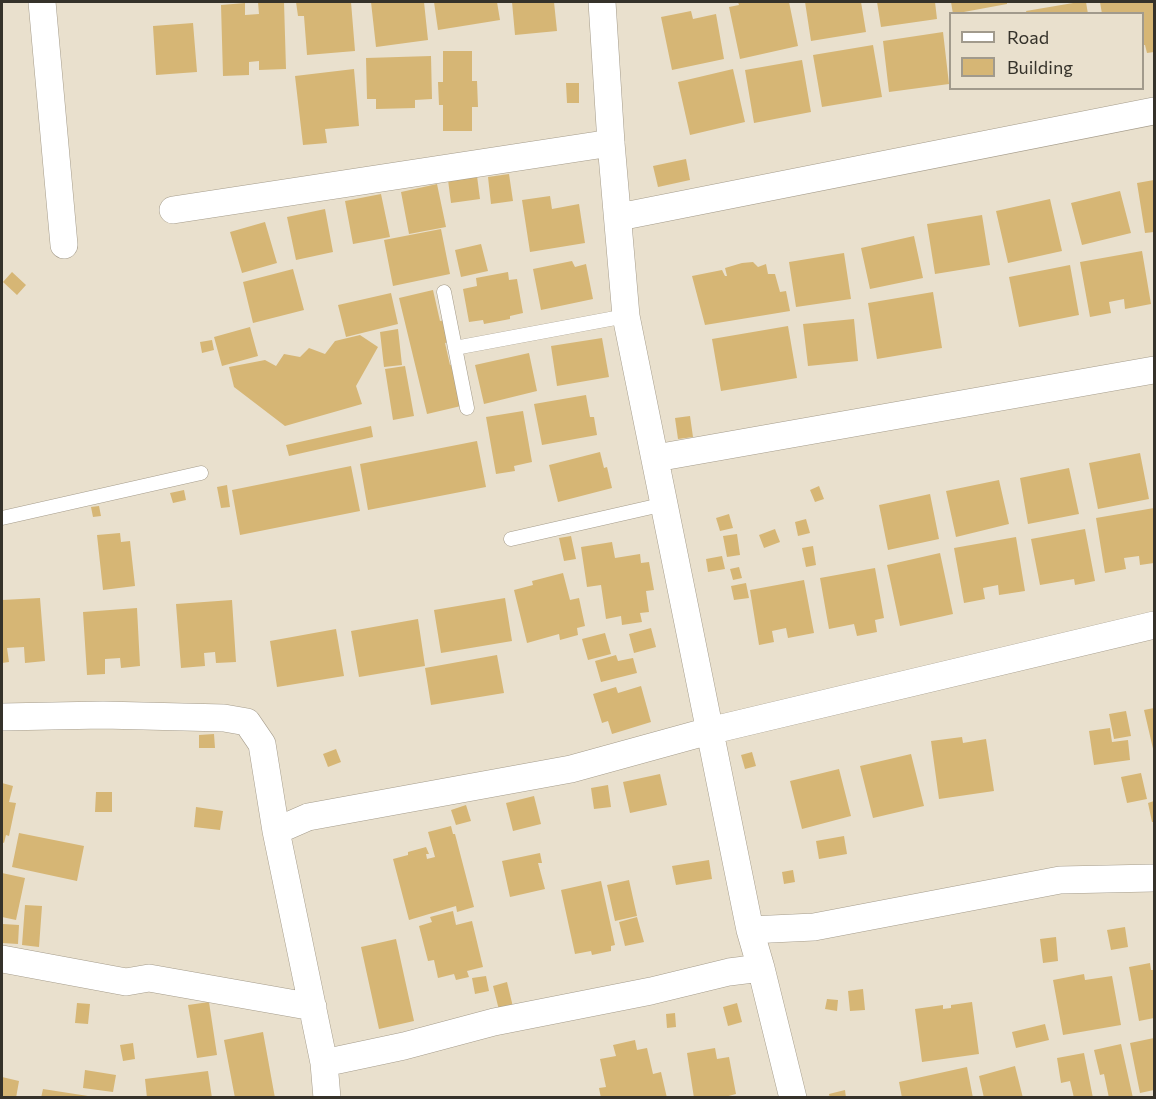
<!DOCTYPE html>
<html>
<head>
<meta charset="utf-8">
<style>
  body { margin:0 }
  #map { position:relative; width:1156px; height:1099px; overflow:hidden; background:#e9e0cd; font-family:Commissioner,sans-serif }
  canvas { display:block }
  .frame { position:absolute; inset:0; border:3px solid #35322a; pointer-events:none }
  .legend { position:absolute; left:949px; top:12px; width:195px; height:78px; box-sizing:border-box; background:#e9e0cd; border:2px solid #a19a8c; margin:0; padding:8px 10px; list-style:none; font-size:18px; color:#35322a }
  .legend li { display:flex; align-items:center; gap:12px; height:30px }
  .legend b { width:30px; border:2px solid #a19a8c }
</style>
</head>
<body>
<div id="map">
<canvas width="1156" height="1099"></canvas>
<div class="frame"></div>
<ul class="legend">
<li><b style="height:8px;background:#fff"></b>Road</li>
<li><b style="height:16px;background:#d6b675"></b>Building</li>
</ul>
</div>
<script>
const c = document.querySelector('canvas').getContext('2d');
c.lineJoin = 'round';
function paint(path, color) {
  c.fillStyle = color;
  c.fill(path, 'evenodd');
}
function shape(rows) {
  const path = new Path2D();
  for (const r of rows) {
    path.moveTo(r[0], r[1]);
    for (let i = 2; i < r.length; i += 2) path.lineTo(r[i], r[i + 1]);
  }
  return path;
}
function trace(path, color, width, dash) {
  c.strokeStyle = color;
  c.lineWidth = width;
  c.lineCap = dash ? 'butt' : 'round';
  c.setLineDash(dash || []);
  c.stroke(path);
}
paint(shape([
  [258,2,284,2,286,69,259,70,259,61,249,62,249,75,223,76,221,5,245,3,245,15,259,14],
  [296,2,351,2,355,51,307,55,304,16,298,16],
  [371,2,424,2,428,40,376,47],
  [434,2,497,2,500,20,438,30],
  [512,2,554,2,557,31,515,35],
  [738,2,757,2,757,3,789,2,798,46,740,59,729,7,739,5],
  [805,2,861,2,866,32,811,41],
  [877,2,935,2,937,19,881,27],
  [951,2,1007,2,1007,4,953,14],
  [1079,2,1086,2,1088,14,1027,14,1026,11],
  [1100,2,1154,2,1154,52,1147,53,1145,45,1142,45,1142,14,1102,14],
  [691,11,693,19,716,14,724,59,672,70,661,17],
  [193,23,197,72,156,75,153,26],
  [943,32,949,84,889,92,883,41],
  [873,45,882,97,822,107,813,55],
  [443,51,472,51,472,81,477,81,478,107,472,107,472,131,443,131,443,105,439,105,438,82,443,82],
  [431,56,432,99,415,100,415,108,376,109,376,99,367,99,366,58],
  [802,60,811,112,754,123,745,70],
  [354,69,359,126,325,129,327,143,303,145,295,76],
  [733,69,745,122,690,135,678,82],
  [566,83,579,83,579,103,567,103],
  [686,159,690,180,658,187,653,166],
  [509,174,513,201,491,204,488,177],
  [477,176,480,199,451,203,448,180],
  [1154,180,1154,232,1145,233,1137,183],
  [437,184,446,227,409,234,401,192],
  [1120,191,1131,233,1082,245,1071,203],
  [381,194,390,237,353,244,345,201],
  [550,196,552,209,579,204,585,243,530,252,522,200],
  [1050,199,1062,251,1008,263,996,211],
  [325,209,333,252,296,260,287,217],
  [982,215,990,265,935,274,927,224],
  [265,222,277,263,242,273,230,232],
  [441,229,450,274,393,286,384,240],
  [914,236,923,278,870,289,861,248],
  [481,244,488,271,461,277,455,250],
  [1142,251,1151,304,1125,309,1124,299,1109,302,1111,313,1090,317,1080,262],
  [844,253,851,299,796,307,789,262],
  [572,261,575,267,586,264,593,299,541,310,533,269],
  [753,262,758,267,766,264,768,274,775,274,780,292,786,291,790,311,705,325,692,276,722,270,725,276,727,276,725,268,742,263],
  [1070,265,1079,315,1019,327,1009,277],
  [293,269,304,310,253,323,243,282],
  [12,272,26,285,17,295,3,282],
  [508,272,509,280,517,279,523,313,510,316,510,319,484,324,483,320,469,322,463,289,477,286,476,278],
  [433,290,440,321,444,320,449,342,445,343,450,365,454,364,459,383,455,384,461,406,427,414,399,298],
  [933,292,942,348,877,359,868,303],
  [391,293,398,324,346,337,338,305],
  [854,319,858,361,808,366,803,324],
  [788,326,797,378,721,391,712,339],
  [250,327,258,356,222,366,214,337],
  [398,329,402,365,384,367,380,332],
  [360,335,378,347,356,386,362,404,285,426,234,387,229,367,265,360,276,366,284,354,300,357,309,348,325,354,335,341],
  [602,338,609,377,557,386,551,346],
  [212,340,214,350,202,353,200,342],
  [529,353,537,391,484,404,475,365],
  [405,366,414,416,393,420,385,369],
  [586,395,590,417,594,417,597,435,542,445,534,404],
  [523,411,532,462,514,466,515,471,496,474,486,417],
  [690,416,693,437,678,439,675,418],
  [371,426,373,437,289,456,286,445],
  [477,441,486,487,368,510,360,464],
  [600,452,604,468,607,467,612,488,558,502,549,465],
  [1140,453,1149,499,1098,509,1089,463],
  [351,466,360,511,240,535,232,490],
  [1069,468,1079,514,1028,524,1020,478],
  [999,480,1009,524,956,537,946,491],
  [227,485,230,507,221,508,217,487],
  [819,486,824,499,815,502,810,490],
  [184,490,186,500,173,503,170,493],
  [930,494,939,539,888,550,879,505],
  [99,506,101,516,93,517,91,507],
  [1154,508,1154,563,1140,565,1139,556,1124,558,1126,569,1105,573,1096,518],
  [729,514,733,528,720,531,716,518],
  [806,519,810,533,798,536,795,522],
  [775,529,780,542,764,548,759,535],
  [1085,529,1095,581,1075,585,1074,579,1040,585,1031,539],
  [120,533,121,542,130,541,135,586,103,590,97,535],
  [737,534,740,555,727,557,723,536],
  [571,536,576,559,564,561,559,538],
  [1016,537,1025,591,999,595,998,585,983,588,985,599,964,603,954,548],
  [612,542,615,558,640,554,641,563,649,562,654,590,646,591,649,612,640,613,642,622,622,625,621,616,606,619,601,585,587,587,581,547],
  [813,546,816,565,806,567,802,548],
  [940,553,953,614,900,626,887,565],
  [722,556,725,569,708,572,706,559],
  [739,567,742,578,733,580,730,569],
  [875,568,884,618,875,620,877,632,857,636,854,624,829,629,820,578],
  [563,573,570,600,579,598,585,626,577,628,578,635,560,640,559,634,527,643,514,590,533,585,532,581],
  [804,580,814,633,788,638,786,628,772,631,774,642,759,645,750,590],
  [746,583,749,598,734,600,731,586],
  [40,598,45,661,25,663,24,647,7,648,9,662,2,663,2,600],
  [505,598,512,641,441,653,434,610],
  [232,600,236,662,216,663,215,652,204,653,205,666,181,668,176,604],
  [137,608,140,666,121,668,120,658,105,659,105,674,87,675,83,612],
  [418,619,425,666,359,677,351,631],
  [651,628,656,647,634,653,629,634],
  [336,629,344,676,277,687,270,641],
  [605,633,611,654,588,660,582,639],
  [497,655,504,693,431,705,425,668],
  [616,655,618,661,633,658,637,673,601,682,595,661],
  [641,686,651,722,612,734,608,721,602,723,593,694,616,687,618,693],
  [1154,708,1154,753,1144,710],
  [1126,711,1131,736,1114,739,1109,714],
  [1110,728,1112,742,1128,740,1130,760,1094,765,1089,731],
  [214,734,215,748,199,748,199,735],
  [962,737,963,743,986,739,994,791,939,799,931,741],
  [336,749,341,762,328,767,323,754],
  [752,752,756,766,745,769,741,755],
  [911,754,924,806,873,818,860,766],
  [839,769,851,816,802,829,790,781],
  [1141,773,1147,799,1127,803,1121,777],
  [660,774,667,805,630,813,623,782],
  [2,783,13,786,9,802,16,803,9,836,6,835,4,843,2,842],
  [608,785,611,807,594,809,591,788],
  [96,792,112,792,112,812,95,812],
  [534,796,541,824,513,831,506,803],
  [1154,801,1154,822,1152,822,1148,803],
  [466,805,471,821,456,825,451,810],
  [196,807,223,811,220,830,194,827],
  [451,826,453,834,455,834,474,907,457,912,456,906,409,920,393,859,408,855,408,852,426,847,429,854,426,854,427,859,435,857,428,832],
  [19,833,84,846,77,881,12,867],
  [844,836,847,854,819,859,816,841],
  [540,853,542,863,538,863,545,889,510,897,502,861],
  [709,860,712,879,676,885,672,866],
  [793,870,795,882,784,884,782,872],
  [2,873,25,878,16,920,2,917],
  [629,880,637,916,615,921,607,885],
  [601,881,615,945,611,946,611,951,592,955,591,951,575,954,561,890],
  [25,905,42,906,39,947,22,945],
  [453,911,456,925,472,921,483,967,467,971,469,977,456,980,454,974,438,978,434,960,428,961,419,926,432,922,430,917],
  [637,917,644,942,625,946,619,922],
  [3,924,19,925,18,944,2,943],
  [1125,927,1128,947,1111,950,1107,930],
  [1056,937,1058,961,1043,963,1040,939],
  [396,939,414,1021,379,1029,361,947],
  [1150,963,1151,970,1154,970,1154,1018,1139,1021,1129,967],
  [1084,974,1085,980,1112,976,1121,1025,1063,1035,1053,980],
  [486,976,489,991,475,994,472,978],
  [507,982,513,1007,499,1010,493,986],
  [863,989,865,1010,850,1011,848,991],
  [827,999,838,1000,837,1011,825,1009],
  [209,1002,217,1055,197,1058,188,1005],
  [972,1002,979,1054,922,1062,915,1009,943,1005,943,1009,951,1008,951,1005],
  [77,1003,90,1004,88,1024,75,1023],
  [737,1003,742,1022,728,1026,723,1007],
  [675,1013,676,1027,667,1028,666,1014],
  [1045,1024,1049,1040,1016,1048,1012,1032],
  [263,1032,275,1098,235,1098,224,1040],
  [1154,1038,1154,1090,1140,1093,1130,1043],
  [635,1040,637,1050,647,1048,653,1074,661,1072,667,1098,601,1098,599,1088,606,1087,600,1059,616,1056,613,1045],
  [133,1043,135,1059,123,1061,120,1045],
  [1121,1044,1133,1098,1109,1098,1104,1074,1100,1075,1094,1050],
  [715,1048,717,1059,729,1057,736,1094,721,1098,694,1098,687,1053],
  [1084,1053,1093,1098,1074,1098,1070,1081,1061,1083,1057,1058],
  [1015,1066,1023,1098,984,1098,979,1076],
  [967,1067,973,1098,902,1098,899,1082],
  [85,1070,116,1075,113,1092,83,1088],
  [208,1071,212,1098,147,1098,145,1079],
  [2,1077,19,1081,16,1098,2,1098],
  [43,1089,88,1096,88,1098,41,1098],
  [845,1090,846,1098,830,1098,829,1094]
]), '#d6b675');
const lane = shape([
  [444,292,467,408],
  [455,348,626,316],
  [2,518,201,473],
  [511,539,665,504]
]);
const street = shape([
  [42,2,64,245],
  [602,2,611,143,626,316,750,930,761,968,793,1098],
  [173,210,611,143],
  [619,217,1154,111],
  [656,458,1154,370],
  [2,717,103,715,224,718,247,722,262,744,276,831,324,1063],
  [276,831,308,817,571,769,709,731,1154,625],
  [750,930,814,927,1060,880,1154,878],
  [2,959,126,982,149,978,313,1007],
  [327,1098,324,1063,404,1046,494,1022,651,991,729,972,761,968]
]);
trace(lane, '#a59c8b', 15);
trace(street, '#a59c8b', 28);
trace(lane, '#fff', 14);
trace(street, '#fff', 27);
</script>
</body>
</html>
